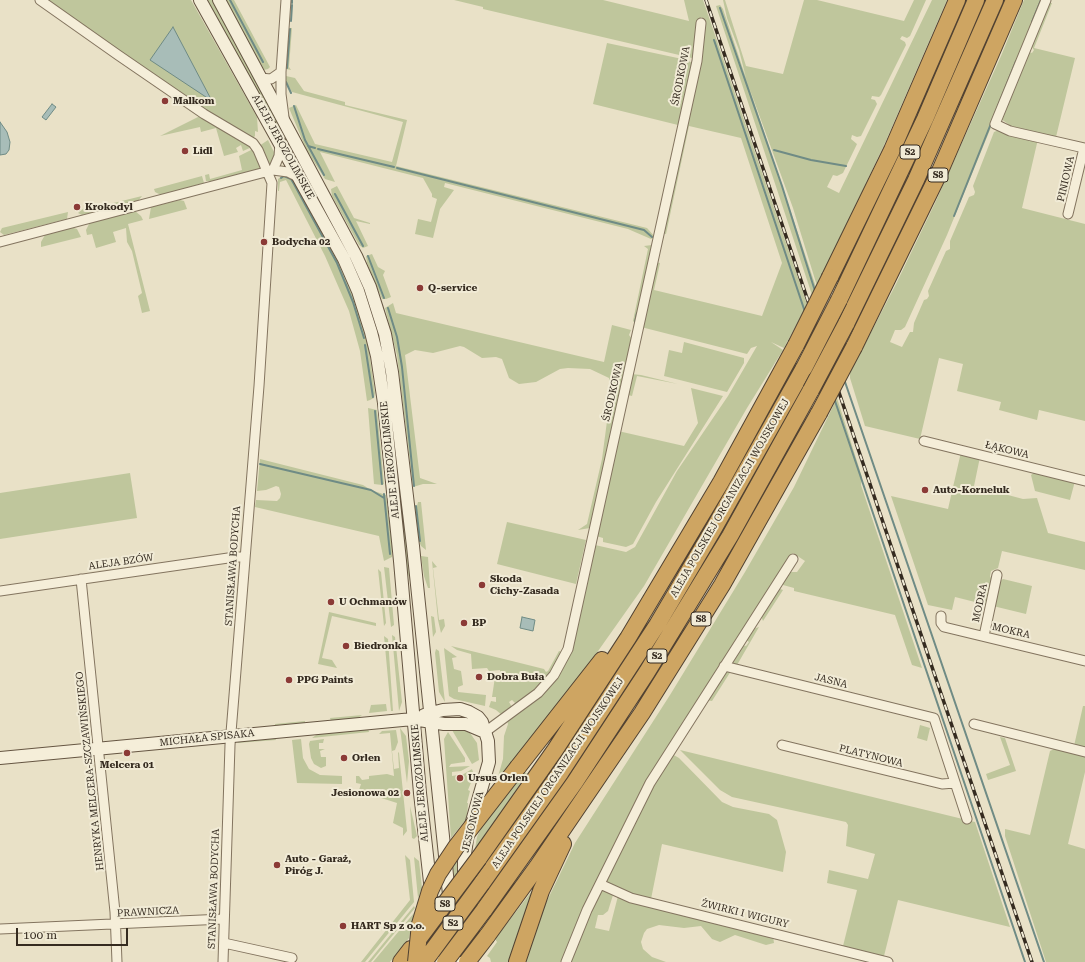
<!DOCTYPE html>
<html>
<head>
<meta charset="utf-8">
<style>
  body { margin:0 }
  #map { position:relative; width:1085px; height:962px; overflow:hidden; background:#e9e1c7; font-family:"Roboto Serif",serif }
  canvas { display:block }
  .scale { position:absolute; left:16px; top:928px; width:112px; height:18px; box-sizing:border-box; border:2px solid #352b20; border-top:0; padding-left:5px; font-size:12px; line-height:14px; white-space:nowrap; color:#352b20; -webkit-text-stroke:3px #f1ebd6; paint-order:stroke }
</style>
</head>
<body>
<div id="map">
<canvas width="1085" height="962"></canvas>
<div class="scale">100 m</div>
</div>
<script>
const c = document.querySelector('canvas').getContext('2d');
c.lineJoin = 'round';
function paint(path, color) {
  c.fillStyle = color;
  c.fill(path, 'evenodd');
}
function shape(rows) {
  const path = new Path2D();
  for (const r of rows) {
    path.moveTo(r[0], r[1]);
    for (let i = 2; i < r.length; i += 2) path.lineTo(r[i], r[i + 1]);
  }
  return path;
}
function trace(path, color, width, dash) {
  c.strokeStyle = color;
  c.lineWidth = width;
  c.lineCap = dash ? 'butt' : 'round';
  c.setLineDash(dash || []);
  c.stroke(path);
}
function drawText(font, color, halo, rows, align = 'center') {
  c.font = font + ' "Roboto Serif",serif';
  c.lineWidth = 4;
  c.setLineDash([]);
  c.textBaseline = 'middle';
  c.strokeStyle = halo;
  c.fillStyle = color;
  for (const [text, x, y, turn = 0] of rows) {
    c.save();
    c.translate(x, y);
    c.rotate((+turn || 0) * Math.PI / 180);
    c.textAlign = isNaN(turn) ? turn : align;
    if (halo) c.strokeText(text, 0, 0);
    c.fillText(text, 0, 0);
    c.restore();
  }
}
paint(shape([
  [47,0,191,0,257,117,258,132,255,131,255,136,252,139,206,111],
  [206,0,213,0,284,129,279,131],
  [225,0,234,0,270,67,268,69,264,70],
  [454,0,603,0,689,21,684,0,703,0,807,304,784,348,771,342,783,350,747,408,644,586,579,678,497,780,503,759,504,736,508,724,507,721,557,676,595,545,626,552,635,547,677,471,728,396,757,346,751,348,747,354,641,327,655,262,660,263,654,290,762,316,782,263,741,138,689,126,666,234,661,233,703,23,702,17,701,17,692,58,483,9,483,7],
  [723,0,725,0,746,66,783,74,804,0,817,0,904,21,914,0,926,0,910,36,907,38,902,36,900,39,905,42,906,45,881,95,879,97,872,96,871,99,875,100,877,104,861,136,857,137,852,135,851,139,857,144,843,173,837,176,833,175,827,187,839,193,932,0,947,0,885,143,817,286,793,208,749,87,816,287,812,295,716,6,720,5,723,9,746,78,739,50,727,18],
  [962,0,966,0,925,96,835,288,833,283],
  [983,0,988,0,945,100,844,313,842,309],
  [1024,0,1043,0,947,235,905,327,901,330,895,330,890,342,902,347,910,332,913,332,914,323,924,300,927,299,929,296,928,291,946,251,950,249,950,241,969,197,974,195,975,192,973,186,994,132,999,130,1038,139,1022,208,1085,224,1085,421,1039,410,1037,420,999,410,1001,402,957,391,963,364,939,358,920,439,865,426,850,378,850,373,896,284,935,203,1001,56],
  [1049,3,1052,3,1034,48,1075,58,1056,137,1011,126,1001,119,1029,52,1032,53,1034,50,1031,46],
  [290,28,292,28,289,67,291,70,286,69],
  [607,43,687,60,692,63,678,125,593,104],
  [286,76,295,78,304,91,345,102,345,105,407,120,396,166,647,228,655,237,651,239,628,229,445,183,444,187,454,190,440,209,433,238,415,234,418,219,431,222,437,199,432,197,432,194,423,178,320,152,335,182,325,179,307,151,289,108,296,105,315,144,392,162,403,122,292,92,286,82],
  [198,117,202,117,252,147,243,151,241,145,236,148,238,152,224,156,216,128,201,132,200,127,160,136],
  [286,133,361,276,381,339,391,395,410,582,404,558,380,349,281,135],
  [268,140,275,154,273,161,267,165,259,146],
  [253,149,261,169,216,181,206,181,205,175,209,174,210,179,242,170,239,156],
  [284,174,295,181,333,251,357,305,368,344,375,393,374,398,370,400,367,401,360,351,349,311,325,256,286,180,280,182,279,191,278,191,278,179],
  [202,176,204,183,161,195,155,192,154,189],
  [337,186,354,218,370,223,370,224,356,221,368,246,363,248,359,245,332,196,331,189],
  [142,196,138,201,82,215,78,213,88,205,89,209],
  [180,200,184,201,187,209,149,219,151,207],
  [135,211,141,216,143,220,128,224,150,311,142,313,138,296,142,293,132,251,127,242,126,228,113,232,116,242,96,248,92,234,87,235,86,230,90,222],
  [68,212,67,219,4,235,0,232,2,228],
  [71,227,77,229,81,237,41,247,41,242,45,235],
  [652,245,637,323,634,322,633,321,648,249,644,246],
  [372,254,378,267,385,271,383,275,391,297,386,299,382,299,367,263,366,256],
  [393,303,396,313,604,362,612,325,631,330,629,335,632,339,590,528,578,530,587,524,602,459,611,391,609,378,590,369,568,368,560,369,536,382,519,384,509,378,502,359,496,357,482,358,464,347,460,346,433,353,415,350,405,355,420,478,437,484,423,484,413,487,397,355,385,308],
  [684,342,744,358,744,363,727,392,664,376,669,350,682,353],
  [631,374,641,375,678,384,637,376,632,396,628,395],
  [807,377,808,381,750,490,603,729,483,899,482,895],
  [691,388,723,396,656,502,633,544,626,547,603,542,603,538,596,536,618,431,684,446,698,423],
  [837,398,862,477,861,485,922,668,912,665,895,615,794,591,794,588,783,585,782,583,789,572,797,572,805,561,793,553,654,770,563,962,525,962,545,905,575,843,670,695,745,572,794,487],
  [368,408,377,410,384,484,382,485,374,484],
  [961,452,980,457,974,486,1023,499,1037,498,1048,533,1085,542,1085,570,1002,551,998,568,991,571,990,576,992,581,987,605,955,597,952,610,928,605,891,496,948,509],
  [260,459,363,485,371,490,386,495,392,541,392,557,384,561,379,536,255,507,256,500,277,501,280,498,281,494,279,487,276,486,266,490,257,491],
  [1036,471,1075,481,1070,500,1035,491,1031,475],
  [130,473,137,518,0,539,0,493],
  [418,502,421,502,426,550,421,546,418,539,414,506,417,506],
  [507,522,586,540,576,584,497,564],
  [421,556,428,557,430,588,428,588,424,576],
  [432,561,437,567,433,568,439,620,444,619,445,626,441,633,438,620],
  [384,567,389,568,394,625,391,627],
  [378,569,381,572,386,623,384,626],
  [1003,579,1032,586,1026,614,993,606,999,582],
  [778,588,783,590,763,621,761,616],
  [329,612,376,623,376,626,332,616,322,658,332,660,337,668,318,664],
  [431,616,434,617,436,632,433,637],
  [759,627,737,665,730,665,742,645,746,646,749,642,746,640,753,629],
  [392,635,395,637,402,702,399,711],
  [384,636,388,639,393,711,391,711],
  [451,646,516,662,544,669,546,672,548,671,559,651,562,652,559,661,543,683,516,704,512,700,509,702,512,707,503,716,496,710,489,707,491,701,496,702,496,697,492,697,495,677,500,677,500,670,489,671,487,668,472,669,471,654,457,650],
  [444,648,457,657,452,658,454,669,461,671,463,685,458,687,458,692,486,695,485,706,454,699,449,696],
  [436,649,439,651,445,702,439,692,435,653],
  [725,670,731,671,712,701,706,700],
  [386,704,387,711,369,713,371,705],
  [1083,706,1085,706,1085,749,1074,746],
  [362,715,358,718,331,721,330,718],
  [305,721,305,724,275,726,275,724],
  [920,725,930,728,927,741,917,738],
  [368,728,369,732,312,738,319,733],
  [400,728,406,736,409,761,407,783],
  [461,729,470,733,477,743,479,760,472,764,452,730],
  [396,730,398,742,395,750,392,751,394,769,399,768,398,752,399,753,407,831,403,836,403,828,393,823,397,803,375,796,367,797,358,793,361,784,356,783,356,776,359,776,362,780,369,779,369,776,387,774,394,776,390,733,379,734,382,731],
  [448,732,465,758,465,762,451,764,449,767,470,766,461,771,452,772,452,776,458,775,459,780,462,780,462,775,472,769,474,775,468,790,470,791,467,803,468,803,467,818,451,838,444,739],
  [275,737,276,740,237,743,240,741],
  [1000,737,1005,738,1016,771,988,780,986,774,1010,765],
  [301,739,303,758,309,769,320,775,342,776,342,784,297,783,292,740],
  [324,739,323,743,319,743,319,749,325,749,320,751,321,757,326,757,326,766,321,768,314,764,311,758,309,744,310,741],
  [1054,749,1085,755,1085,772,1068,844,1085,849,1085,962,1046,962,1005,836,1005,829,1030,835,1050,751],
  [680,750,975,822,1010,927,898,900,884,956,843,946,857,890,827,883,829,870,868,879,875,854,846,846,848,825,846,822,732,797,720,790],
  [672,754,679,758,722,802,733,807,769,814,777,820,786,852,783,872,662,844,651,899,625,894,604,881,647,793],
  [522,770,527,774,475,849,477,837,486,817],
  [410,806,417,836,414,839,412,838],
  [460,853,458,871,454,877,452,863],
  [405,855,410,860,414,902,365,962,361,962,410,900],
  [414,857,419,861,422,888,418,898],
  [538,883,510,962,491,962,490,958,487,956,497,942,495,939],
  [602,888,613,895,608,911,603,915,598,915,595,928,609,931,618,896,773,936,774,943,766,945,735,935,720,942,712,939,701,926,684,928,659,925,647,929,644,933,641,942,643,949,652,957,666,962,569,962],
  [414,906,415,908,371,962,368,962],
  [414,913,409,938,390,962,373,962]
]), '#bfc69c');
const water = shape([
  [173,27,212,101,150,60,173,27],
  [52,104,56,107,46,120,42,117,52,104],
  [0,122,7,132,10,142,9,150,6,154,0,155,0,122],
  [522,617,535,620,533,631,520,628,522,617]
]);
paint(water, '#a8bdb8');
trace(water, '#6f8b85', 1);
trace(shape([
  [230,0,263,62],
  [292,3,292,0],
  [720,8,782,186,815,291],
  [291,21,292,5],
  [1032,22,1041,0],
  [714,40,805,312],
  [287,68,290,29],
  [286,82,291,93],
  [294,106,305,140,324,175],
  [308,146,315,148],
  [318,149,394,167],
  [774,150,811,160,846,166],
  [397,168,644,230,652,237],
  [281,178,284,176,291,179,294,184,337,263,353,302,364,338],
  [335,194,363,246],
  [954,216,1016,61],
  [368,256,384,298],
  [388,308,397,337,402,367,414,486],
  [635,322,637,313],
  [365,345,373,397],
  [844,379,1044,962],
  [834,398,1025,962],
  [375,411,382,484],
  [260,464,371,490,384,498],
  [384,494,390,554],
  [416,506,420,541]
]), '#6f8b85', 2);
const street = shape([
  [40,0,118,55,204,114,253,143,258,150,272,183,259,386,230,745,223,962],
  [1046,0,995,124,1010,131,1084,148,1068,214],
  [260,78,271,79,281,72],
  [284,117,281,94,281,72,286,0],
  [273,170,279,156,280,143],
  [0,242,273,170,288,172,300,178],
  [924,441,1085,481],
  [81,579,115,912,117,962],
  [0,591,235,557,245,557],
  [941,616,941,623,944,627,1085,661],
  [984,636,997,575],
  [724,666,934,718,967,819],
  [974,724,1085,752],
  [485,732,538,693,554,675,568,649,697,61,701,23],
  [782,745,942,784,955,783],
  [600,884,631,898,888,962],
  [0,929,224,919],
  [224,943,292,958],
  [566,962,587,910,650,783,793,559]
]);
const secondary = shape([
  [200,0,344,259,358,291,371,332,377,356,384,403,400,561,420,793,431,891],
  [219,0,356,256,370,287,385,334,392,372,413,546,456,962],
  [424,715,443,710,460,709,469,712,478,717,482,722,488,741,489,762,467,839,464,862,464,890,471,961],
  [0,758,413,719,444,724,466,724,485,732]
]);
const highway = shape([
  [830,277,892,150,957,0],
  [839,300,925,119,976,0],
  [846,324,916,180,995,0],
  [854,347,940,171,1014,0],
  [518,767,602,660],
  [479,858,555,750,628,638,721,482,796,345],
  [482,883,561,772,657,625,713,530,804,368],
  [484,910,575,782,647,672,730,536,811,390],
  [487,936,537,867,642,713,722,585,819,413],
  [401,962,411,949],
  [517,962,541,891,563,844]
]);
trace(street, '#83745f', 11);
trace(secondary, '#655542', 14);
trace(highway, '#514232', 18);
trace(street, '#f5eed9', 9);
trace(secondary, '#f5eed9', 12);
trace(highway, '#cea562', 16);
const rail = shape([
  [706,0,1032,962]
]);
trace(rail, '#352b20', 3.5);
trace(rail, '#f1ebd6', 2, [6]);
const highwayBridge = shape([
  [796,345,830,277],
  [804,368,839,300],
  [811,390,846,324],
  [819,413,854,347],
  [420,937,479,858],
  [416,962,420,924,430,891,438,874,456,847,518,767],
  [424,962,482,883],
  [445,962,484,910],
  [467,962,487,936]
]);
trace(highwayBridge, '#514232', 18, []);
trace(highwayBridge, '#cea562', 16);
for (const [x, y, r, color] of [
  [165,101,4,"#8b3a36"],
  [185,151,4,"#8b3a36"],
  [77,207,4,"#8b3a36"],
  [264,242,4,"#8b3a36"],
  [420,288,4,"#8b3a36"],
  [925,490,4,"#8b3a36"],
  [482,585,4,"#8b3a36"],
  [331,602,4,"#8b3a36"],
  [464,623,4,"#8b3a36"],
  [346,646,4,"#8b3a36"],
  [479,677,4,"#8b3a36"],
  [289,680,4,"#8b3a36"],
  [127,753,4,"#8b3a36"],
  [344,758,4,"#8b3a36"],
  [460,778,4,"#8b3a36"],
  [407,793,4,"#8b3a36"],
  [277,865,4,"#8b3a36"],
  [343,926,4,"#8b3a36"]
]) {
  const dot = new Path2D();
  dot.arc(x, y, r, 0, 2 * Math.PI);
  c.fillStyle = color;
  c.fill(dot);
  trace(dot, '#f1ebd6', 1.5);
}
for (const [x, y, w] of [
  [910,152,20],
  [938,175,20],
  [701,619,20],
  [657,656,20],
  [445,904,20],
  [453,923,20]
]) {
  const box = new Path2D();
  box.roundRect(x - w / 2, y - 7, w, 14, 3);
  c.fillStyle = '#f1ebd6';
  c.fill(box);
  trace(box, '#352b20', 1);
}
drawText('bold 9px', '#352b20', null, [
  ["S2",910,152],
  ["S8",938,175],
  ["S8",701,619],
  ["S2",657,656],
  ["S8",445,904],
  ["S2",453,923]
]);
drawText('10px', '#352b20', '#f1ebd6', [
  ["ŚRODKOWA",681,76,-79],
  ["ALEJE JEROZOLIMSKIE",283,147,61],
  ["PINIOWA",1066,179,-77],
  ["ŚRODKOWA",613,392,-77],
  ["ŁĄKOWA",1007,450,14],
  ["ALEJE JEROZOLIMSKIE",390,460,-96],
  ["ALEJA POLSKIEJ ORGANIZACJI WOJSKOWEJ",730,498,-60],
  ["ALEJA BZÓW",121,562,-8],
  ["STANISŁAWA BODYCHA",233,566,-86],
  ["MODRA",980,603,-78],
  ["MOKRA",1011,631,13],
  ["JASNA",831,681,14],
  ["MICHAŁA SPISAKA",207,738,-6],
  ["PLATYNOWA",871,756,14],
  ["HENRYKA MELCERA-SZCZAWIŃSKIEGO",90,771,-96],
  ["ALEJA POLSKIEJ ORGANIZACJI WOJSKOWEJ",558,773,-56],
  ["ALEJE JEROZOLIMSKIE",420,783,-95],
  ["JESIONOWA",473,822,-76],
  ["STANISŁAWA BODYCHA",214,889,-88],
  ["PRAWNICZA",148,912,-3],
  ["ŻWIRKI I WIGURY",745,914,14]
]);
drawText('bold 10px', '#352b20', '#f1ebd6', [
  ["Malkom",173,101],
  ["Lidl",193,151],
  ["Krokodyl",85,207],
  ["Bodycha 02",272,242],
  ["Q-service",428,288],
  ["Auto-Korneluk",933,490],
  ["Skoda",490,579],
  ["Cichy-Zasada",490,591],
  ["U Ochmanów",339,602],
  ["BP",472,623],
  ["Biedronka",354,646],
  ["Dobra Buła",487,677],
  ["PPG Paints",297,680],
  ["Orlen",352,758],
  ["Melcera 01",127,765,"center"],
  ["Ursus Orlen",468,778],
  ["Jesionowa 02",399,793,"right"],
  ["Auto - Garaż,",285,859],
  ["Piróg J.",285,871],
  ["HART Sp z o.o.",351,926]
], 'left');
</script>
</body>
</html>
